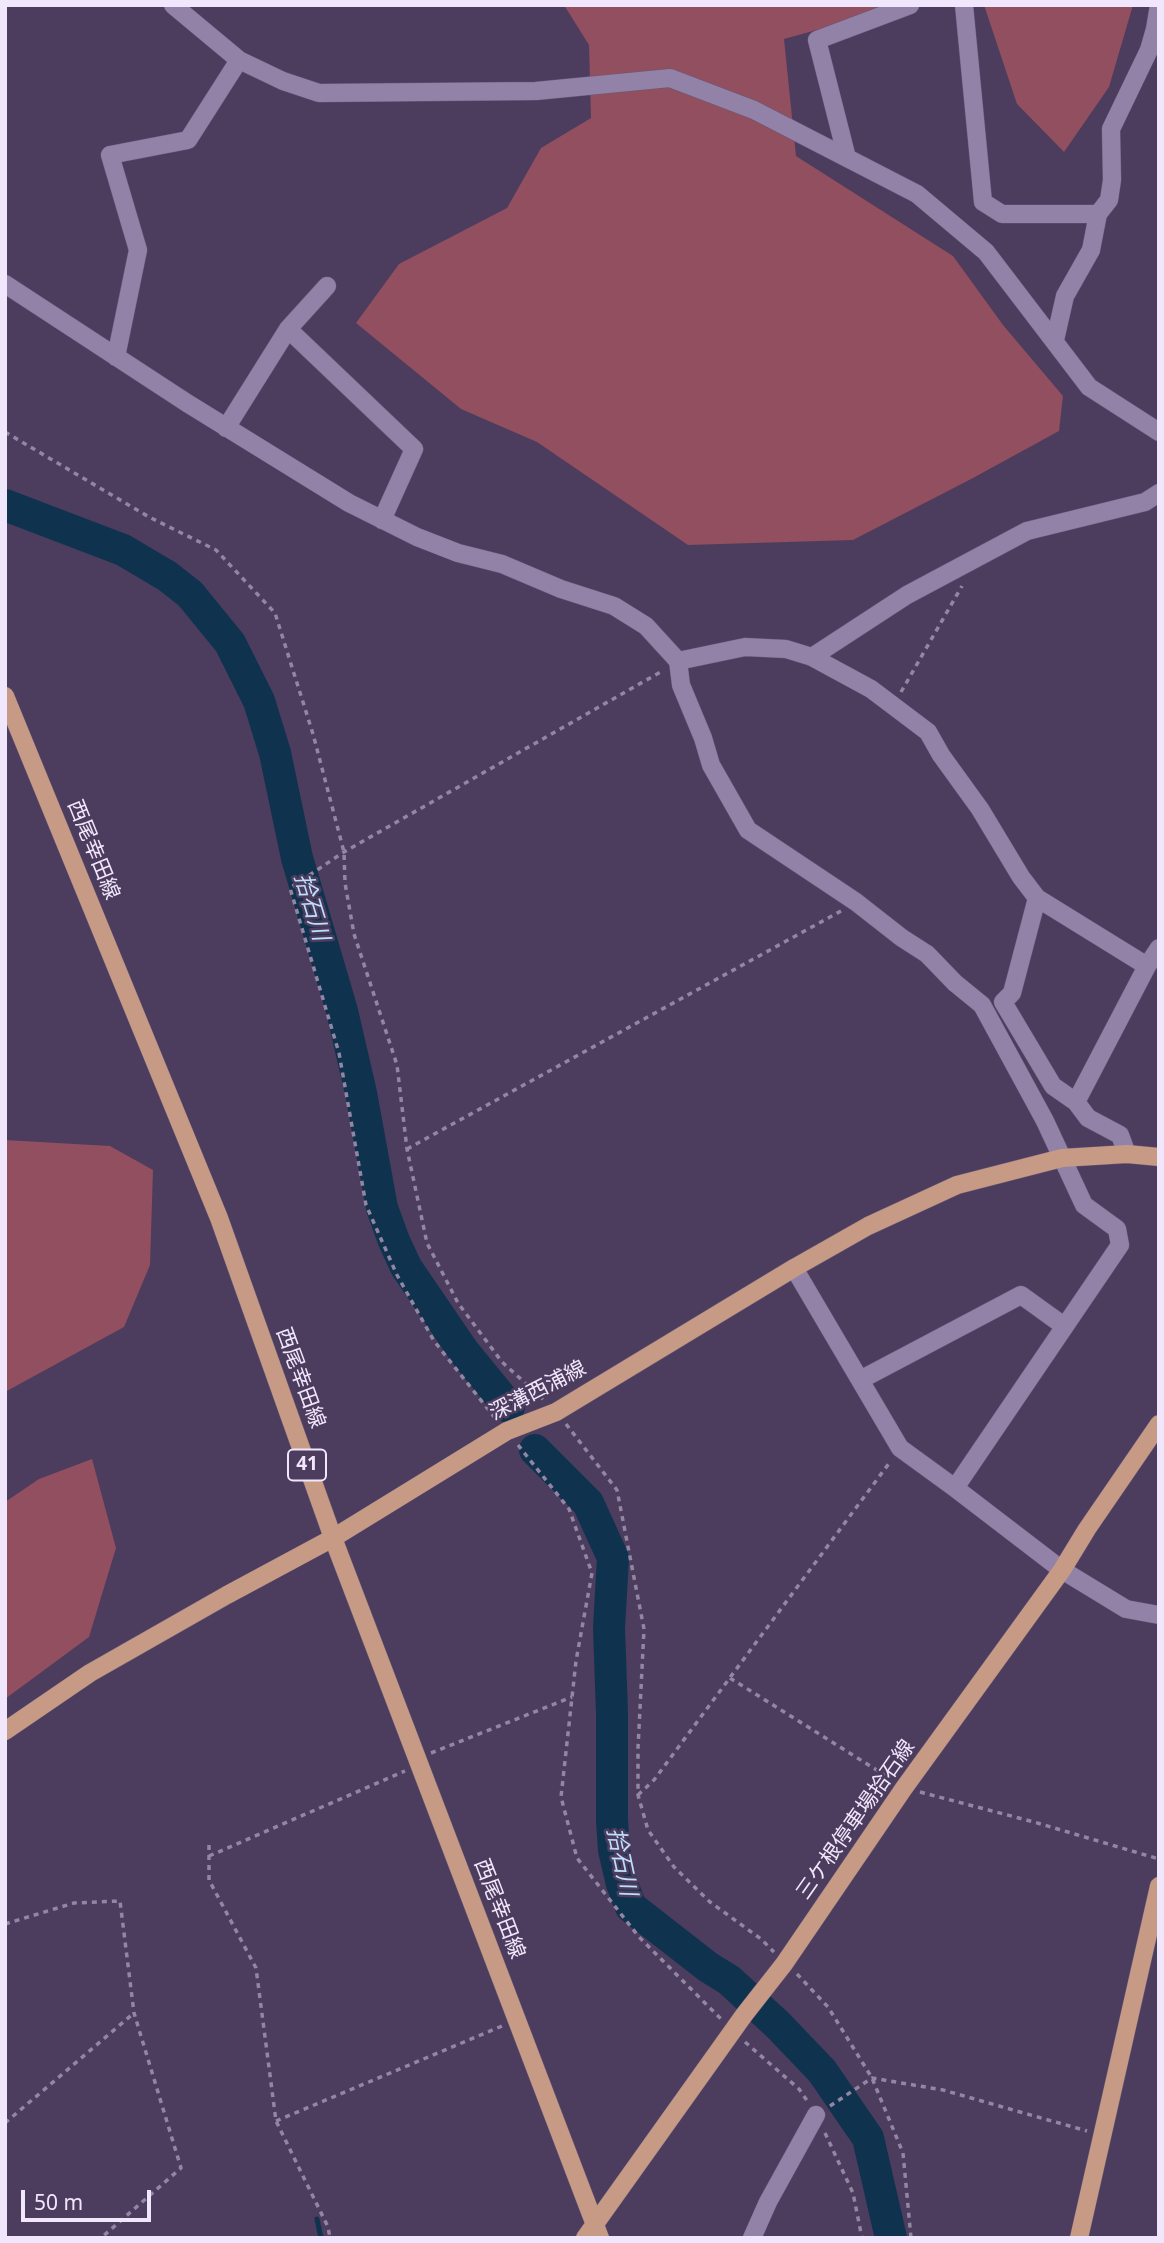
<!DOCTYPE html>
<html>
<head>
<meta charset="utf-8">
<style>
  body { margin:0 }
  #map { position:relative; width:1164px; height:2243px; overflow:hidden; background:#4c3c5e; font-family:"Noto Sans",sans-serif }
  canvas { display:block }
  .frame { position:absolute; inset:0; border:7px solid #f0e7fc; pointer-events:none }
  .scale { position:absolute; left:21px; top:2190px; width:130px; height:32px; box-sizing:border-box; border:4px solid #f0e7fc; border-top:0; padding-left:9px; font-size:21px; line-height:24px; white-space:nowrap; color:#f0e7fc; -webkit-text-stroke:5px #4c3c5e; paint-order:stroke }
</style>
</head>
<body>
<div id="map">
<canvas width="1164" height="2243"></canvas>
<div class="frame"></div>
<div class="scale">50 m</div>
</div>
<script>
const c = document.querySelector('canvas').getContext('2d');
c.lineJoin = 'round';
function paint(path, color) {
  c.fillStyle = color;
  c.fill(path, 'evenodd');
}
function shape(rows) {
  const path = new Path2D();
  for (const r of rows) {
    path.moveTo(r[0], r[1]);
    for (let i = 2; i < r.length; i += 2) path.lineTo(r[i], r[i + 1]);
  }
  return path;
}
function trace(path, color, width, dash) {
  c.strokeStyle = color;
  c.lineWidth = width;
  c.lineCap = dash ? 'butt' : 'round';
  c.setLineDash(dash || []);
  c.stroke(path);
}
function drawText(font, color, halo, rows, align = 'center') {
  c.font = font + ' "Noto Sans","Noto Sans JP",sans-serif';
  c.lineWidth = 5;
  c.setLineDash([]);
  c.textBaseline = 'middle';
  c.strokeStyle = halo;
  c.fillStyle = color;
  for (const [text, x, y, turn = 0] of rows) {
    c.save();
    c.translate(x, y);
    c.rotate((+turn || 0) * Math.PI / 180);
    c.textAlign = isNaN(turn) ? turn : align;
    if (halo) c.strokeText(text, 0, 0);
    c.fillText(text, 0, 0);
    c.restore();
  }
}
paint(shape([
  [564,5,907,5,784,39,796,156,953,256,1003,325,1063,396,1059,431,973,478,853,540,688,545,537,442,461,409,356,323,399,264,507,208,541,148,591,118,589,45],
  [984,5,1133,5,1109,87,1064,152,1017,104],
  [5,1140,110,1146,153,1170,150,1265,124,1327,5,1392],
  [92,1459,116,1548,89,1637,5,1699,5,1502,39,1479]
]), '#914f5f');
trace(shape([
  [317,2219,321,2238]
]), '#0f334e', 5);
trace(shape([
  [5,505,123,550,167,576,190,594,230,643,259,701,275,753,297,858,342,1011,361,1093,382,1208,394,1241,406,1267,464,1352,509,1407],
  [535,1450,588,1503,613,1558,609,1628,612,1713,612,1821,614,1850,622,1884,631,1907,708,1967,729,1980,778,2025,822,2071,868,2138,891,2238]
]), '#0f334e', 32);
const minor = shape([
  [173,5,239,60,283,81,319,93,536,91,670,78,754,110,917,194,986,252,1089,387,1159,432],
  [964,5,983,202,1002,214,1098,214],
  [847,158,817,40,910,5],
  [5,284,187,403,349,503,417,537,458,553,502,564,561,589,614,606,646,626,678,661,681,685,703,738,711,765,748,830,856,902,902,938,927,954,955,983,982,1005,1045,1121,1084,1205,1117,1229,1120,1245,955,1488,1062,1570,1126,1609,1159,1615],
  [288,329,414,449,382,520],
  [1055,340,1065,296,1091,250,1098,214,1109,200,1112,180,1111,129,1149,50,1155,29,1159,5],
  [116,357,138,250,110,155,188,140,239,60],
  [226,428,288,329,327,286],
  [812,657,907,595,1027,531,1145,502,1159,493],
  [678,661,745,647,786,649,812,657,871,689,928,732,941,755,980,809,1021,877,1037,898,1147,966,1159,948],
  [1037,898,1012,993,1003,1002,1053,1086,1076,1102,1088,1118,1120,1135,1127,1154],
  [1076,1102,1147,966],
  [794,1268,900,1448,955,1488],
  [860,1380,1021,1295,1064,1326],
  [752,2238,768,2202,816,2115]
]);
const major = shape([
  [5,696,219,1218,333,1538,600,2238],
  [5,1731,90,1673,227,1595,333,1538,507,1431,556,1412,794,1268,868,1226,957,1185,1062,1158,1127,1154,1159,1157],
  [585,2238,744,2015,784,1964,904,1788,1062,1570,1087,1529,1159,1424],
  [1079,2238,1159,1886]
]);
trace(minor, '#665976', 19);
trace(major, '#665976', 19);
trace(shape([
  [5,432,149,517,216,550,275,613,313,734,344,852,345,883,354,934,397,1065,407,1149,427,1243,458,1303,502,1362,544,1400],
  [901,692,962,586],
  [407,1149,841,911],
  [495,1418,434,1341,397,1275,366,1205,339,1053,290,888,344,852,664,670],
  [566,1424,617,1490,644,1629,638,1748,638,1795,648,1830,674,1867,710,1902,761,1939,774,1952],
  [518,1445,569,1509,592,1573,576,1661,561,1797,577,1858,639,1937,722,2020],
  [730,1678,891,1779],
  [431,1753,572,1697],
  [920,1792,1034,1822,1159,1859],
  [638,1795,654,1780,890,1462],
  [209,1845,209,1880,256,1968,276,2121,328,2227,330,2238],
  [209,1856,405,1771],
  [5,1924,74,1903,120,1901,134,2013,181,2168,101,2238],
  [797,1974,828,2007,872,2078,903,2153,911,2238],
  [745,2042,799,2089,808,2102],
  [830,2106,872,2078,943,2090,1087,2131],
  [276,2121,502,2026],
  [5,2123,134,2013],
  [825,2133,853,2193,862,2238]
]), '#9386a2', 3.5, [5, 5]);
trace(minor, '#9382a8', 18);
trace(major, '#c69a85', 18);
for (const [x, y, w] of [
  [307,1465,38]
]) {
  const box = new Path2D();
  box.roundRect(x - w / 2, y - 15.5, w, 31, 5);
  c.fillStyle = '#4c3c5e';
  c.fill(box);
  trace(box, '#f0e7fc', 2);
}
drawText('bold 19px', '#f0e7fc', null, [
  ["41",307,1465]
]);
drawText('21px', '#f0e7fc', '#4c3c5e', [
  ["西尾幸田線",93,850,68],
  ["西尾幸田線",300,1378,70],
  ["深溝西浦線",538,1391,-27],
  ["三ケ根停車場拾石線",856,1820,-55],
  ["西尾幸田線",499,1909,69]
]);
drawText('italic 23px', '#bddffc', '#4c3c5e', [
  ["拾石川",311,907,73],
  ["拾石川",621,1862,78]
]);
</script>
</body>
</html>
